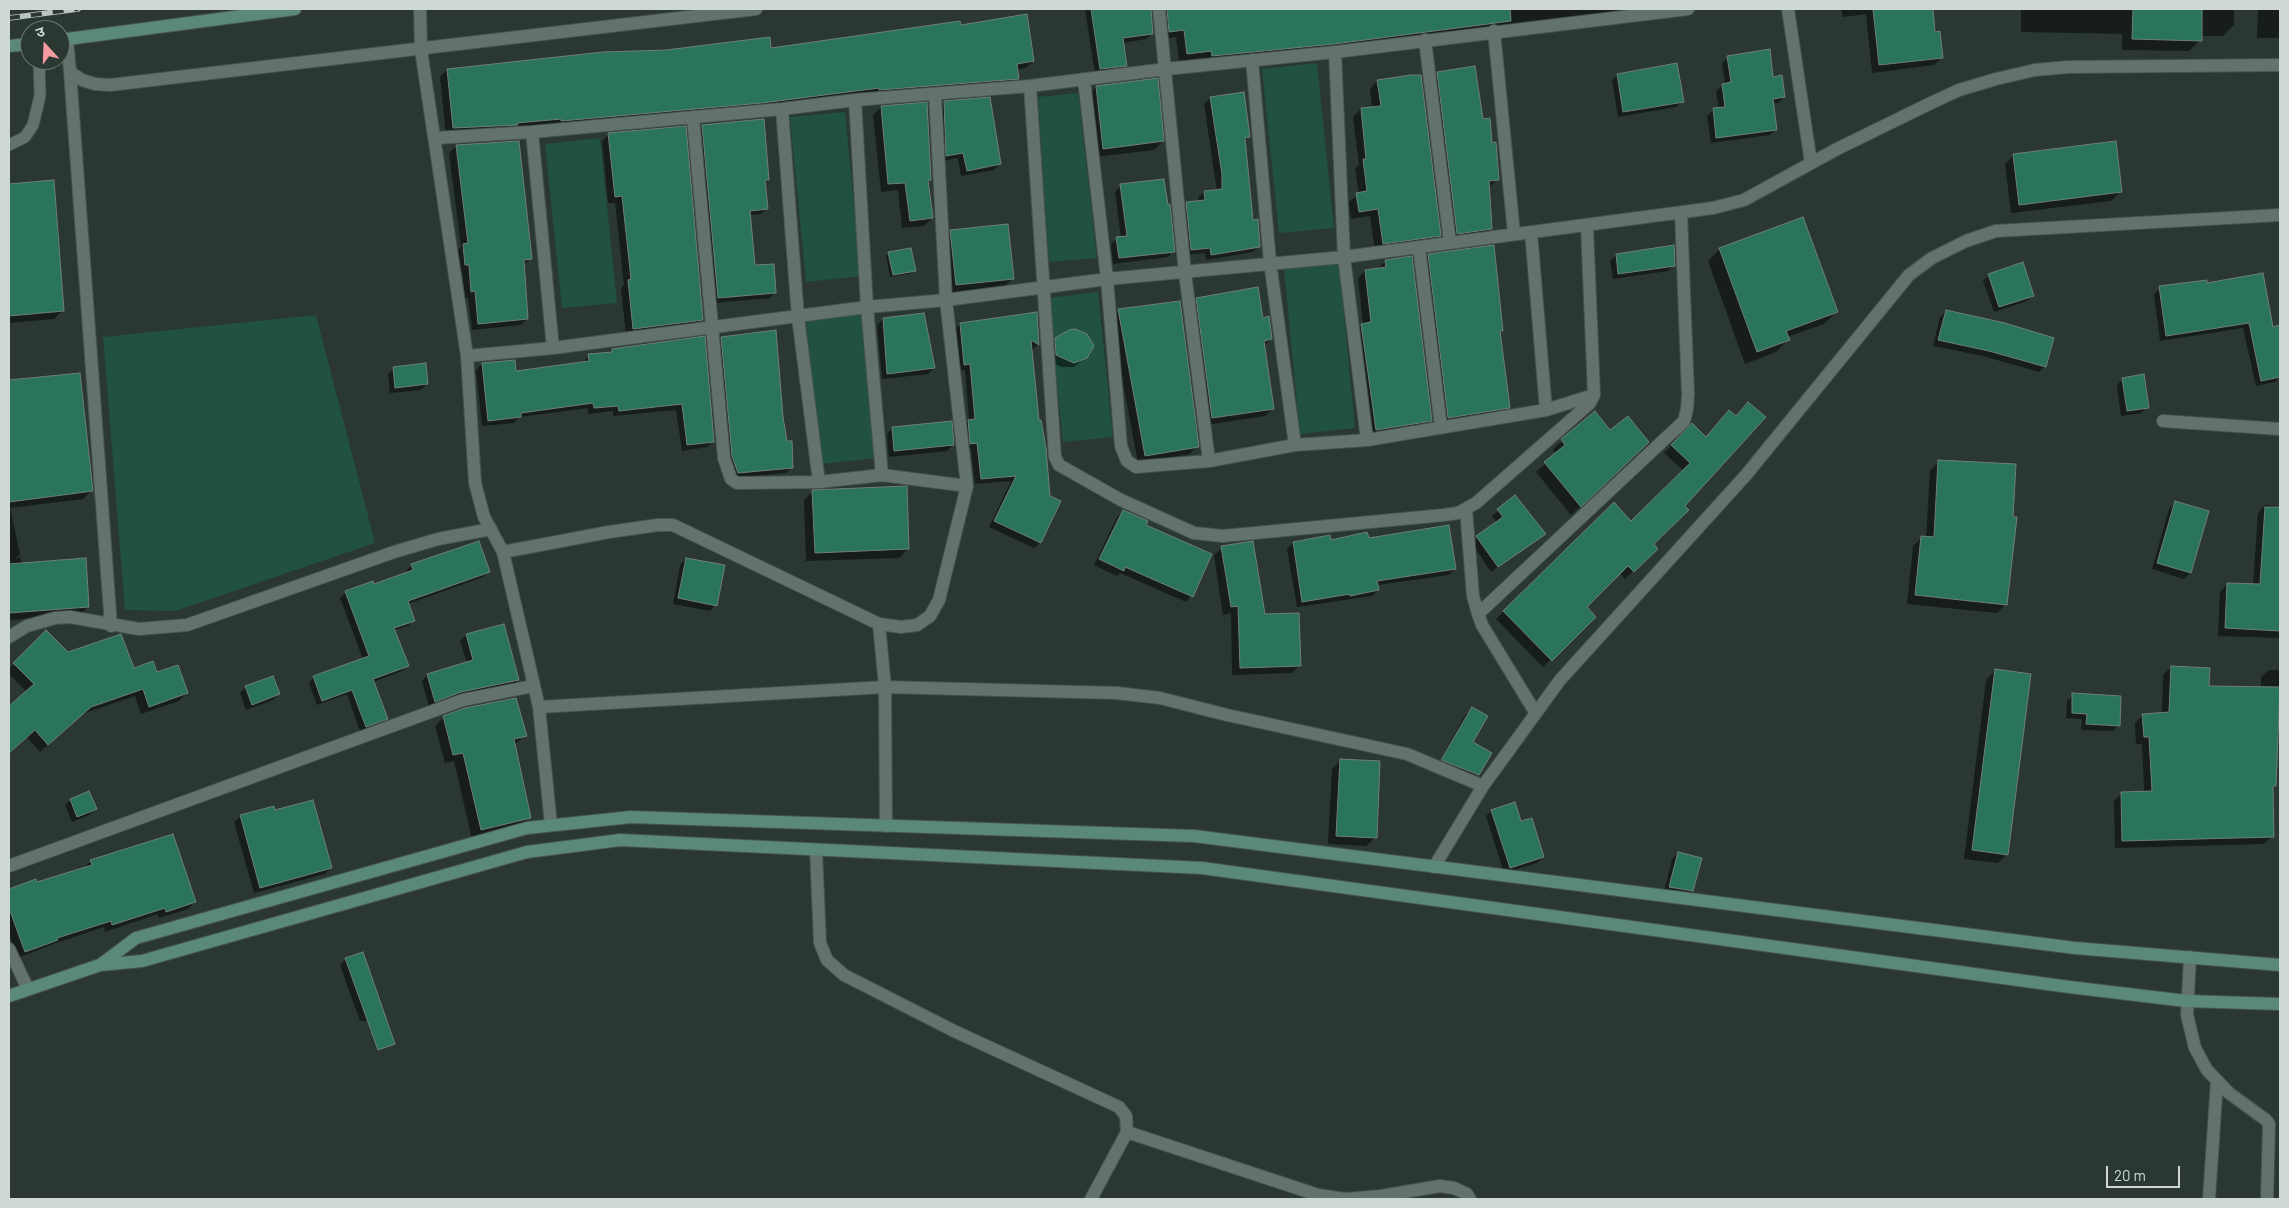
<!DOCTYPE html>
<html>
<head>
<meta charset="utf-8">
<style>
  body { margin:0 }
  #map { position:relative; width:2289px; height:1208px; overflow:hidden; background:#2a3831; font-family:Barlow,"Noto Sans Devanagari",sans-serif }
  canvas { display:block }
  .frame { position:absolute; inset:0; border:10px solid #cfd8d4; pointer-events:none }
  .north { position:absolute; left:20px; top:20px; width:50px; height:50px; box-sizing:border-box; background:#2a3831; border:1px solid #6c7872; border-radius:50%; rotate:340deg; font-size:14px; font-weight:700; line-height:20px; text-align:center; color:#cfd8d4 }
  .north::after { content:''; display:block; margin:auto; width:18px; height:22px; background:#f49aa1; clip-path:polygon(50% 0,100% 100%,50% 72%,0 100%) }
  .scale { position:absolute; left:2106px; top:1166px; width:74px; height:22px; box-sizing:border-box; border:2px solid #cfd8d4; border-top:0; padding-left:6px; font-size:15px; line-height:18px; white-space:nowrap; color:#cfd8d4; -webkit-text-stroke:4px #2a3831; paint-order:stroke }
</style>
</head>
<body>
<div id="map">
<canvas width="2289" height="1208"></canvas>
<div class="frame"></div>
<div class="north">उ</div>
<div class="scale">20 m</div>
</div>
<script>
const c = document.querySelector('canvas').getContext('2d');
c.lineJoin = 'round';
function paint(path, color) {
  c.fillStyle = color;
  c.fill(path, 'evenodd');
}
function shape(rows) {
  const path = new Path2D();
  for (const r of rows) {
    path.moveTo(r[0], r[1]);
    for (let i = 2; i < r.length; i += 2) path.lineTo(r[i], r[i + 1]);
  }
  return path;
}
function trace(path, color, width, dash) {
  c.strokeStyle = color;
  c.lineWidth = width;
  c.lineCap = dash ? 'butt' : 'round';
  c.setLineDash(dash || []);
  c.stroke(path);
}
paint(shape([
  [1317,63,1334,228,1279,233,1262,69],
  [1078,93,1097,258,1049,262,1038,97],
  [845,112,861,276,806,282,790,117],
  [600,138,617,303,562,308,545,144],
  [1339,264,1355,428,1300,434,1284,269],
  [1098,292,1113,437,1063,442,1048,298],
  [861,314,876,458,821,464,806,319],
  [316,315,375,543,175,611,125,610,103,337]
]), '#20523f');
paint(shape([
  [1085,9,1146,9,1152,34,1146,39,1123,43,1126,65,1120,71,1095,74],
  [1166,9,1682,9,1204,64,1203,58,1179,62,1176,37,1162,39,1159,16],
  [1841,9,1906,9,1910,36,1942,57,1934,65,1872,73,1866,14,1843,17],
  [2021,9,2234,9,2234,25,2223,36,2200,36,2200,40,2189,51,2122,50,2122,34,2021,32],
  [2258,9,2280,9,2280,38,2257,38],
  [960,27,1033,61,1026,68,1016,70,1018,78,1010,86,446,135,440,77,447,70,770,50],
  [1728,57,1784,97,1778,103,1772,103,1776,129,1770,135,1711,143,1707,116,1713,110,1719,109,1716,91,1725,84,1722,63],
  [1438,74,1482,120,1491,144,1498,179,1488,188,1490,229,1482,237,1449,241,1430,82],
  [1617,75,1682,101,1676,107,1618,117,1612,81],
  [1377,81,1440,235,1432,243,1375,251,1370,216,1351,219,1349,202,1359,194,1355,168,1359,165,1353,117,1361,109,1372,108,1370,89],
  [1096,87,1163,141,1154,150,1095,157,1087,96],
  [1243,94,1249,137,1244,141,1252,221,1259,246,1253,252,1206,260,1205,253,1185,255,1181,210,1187,204,1199,202,1198,198,1204,192,1217,191,1204,104,1210,98],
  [944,102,1000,164,994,170,961,176,958,158,941,161,938,108],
  [881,107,929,180,927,182,932,218,924,226,902,228,898,190,881,192,873,115],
  [702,126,768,180,764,184,766,209,761,214,749,215,754,267,775,292,770,298,713,303,697,131],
  [609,134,702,320,694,327,626,336,621,288,624,285,615,203,608,203,602,141],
  [518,142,531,258,523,266,527,319,520,325,472,330,468,298,465,298,462,271,458,272,456,252,461,247,449,153,456,146],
  [2014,155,2120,192,2111,201,2011,213,2005,164],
  [53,182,62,311,54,319,9,323,9,186],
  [1121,186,1173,251,1168,257,1113,264,1111,244,1117,238,1121,238,1115,192],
  [951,231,1013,278,1004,287,947,294,942,240],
  [1720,249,1836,312,1824,324,1787,337,1788,340,1776,352,1745,364,1708,261],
  [889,253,914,270,912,273,890,277,886,256],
  [1429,255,1502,331,1499,333,1508,407,1499,416,1439,426,1420,264],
  [1616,255,1674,265,1668,271,1613,279,1610,261],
  [1386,261,1431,420,1423,428,1369,437,1354,332,1363,324,1358,278,1365,271,1378,268],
  [2262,274,2280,376,2275,382,2256,386,2243,328,2160,341,2154,294,2160,288,2206,284],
  [1989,275,2033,295,2027,301,1994,312,1983,281],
  [1197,299,1271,339,1263,347,1272,409,1265,416,1205,425,1190,307],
  [1118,311,1197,446,1190,454,1138,463,1111,318],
  [1946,311,2045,366,2039,372,1983,356,1933,346,1940,317],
  [1036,314,1038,344,1032,350,1031,349,1038,422,1049,497,1059,502,1040,543,1034,548,989,527,1011,481,975,484,971,449,965,449,962,427,969,420,965,370,959,370,954,330,960,324],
  [883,319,934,368,928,374,882,379,877,325],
  [703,338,713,441,707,447,682,451,676,410,613,416,613,411,588,414,588,408,519,417,514,423,482,426,476,370,482,364,515,372,583,363,589,355,609,353,612,350],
  [722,338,792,467,786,473,732,478,716,344],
  [1056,339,1086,357,1074,367,1061,367,1051,361,1050,345],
  [394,368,427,384,421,390,390,393,388,374],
  [79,374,92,490,83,499,10,508,20,554,15,559,20,557,22,564,88,607,80,615,9,620,9,381],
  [2123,379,2147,407,2141,413,2121,416,2117,385],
  [1729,411,1736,417,1684,506,1652,544,1656,549,1625,579,1620,573,1585,607,1594,617,1543,667,1496,619,1614,504,1631,522,1684,471,1664,453,1692,425,1706,438],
  [1595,413,1610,432,1639,451,1571,515,1536,472,1556,454,1553,449],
  [893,428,953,445,947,451,889,457,887,434],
  [1939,461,2006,604,1997,613,1907,604,1913,546,1922,537,1926,538,1930,471],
  [813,491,908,549,899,558,806,561,804,500],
  [1514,497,1544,534,1491,572,1471,542,1497,523,1492,516],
  [2175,503,2208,512,2190,573,2184,579,2152,569,2169,509],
  [2265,505,2280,506,2280,638,2218,636,2220,592,2227,584,2253,585,2258,513],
  [1123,511,1191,596,1186,602,1120,573,1117,576,1094,565,1117,517],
  [1368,539,1454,569,1449,575,1377,585,1378,590,1372,596,1297,607,1287,549,1293,543],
  [1222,548,1264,616,1300,665,1292,673,1232,675,1231,613,1223,615,1214,555],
  [686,559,716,605,710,611,673,604,680,565],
  [412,565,488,572,483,577,408,604,413,620,408,626,394,630,407,666,402,671,373,682,386,718,381,724,360,731,347,694,317,705,309,683,314,677,363,659,340,598,346,592,407,574,406,571],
  [503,625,518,680,512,686,429,707,422,681,427,675,467,663,460,641,466,635],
  [46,632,68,653,156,674,187,693,179,701,141,714,135,696,82,714,40,752,27,737,9,752,9,708,27,692,9,674,9,669],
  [2171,667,2208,687,2261,688,2261,677,2269,670,2280,670,2280,736,2276,737,2275,785,2272,789,2272,836,2264,844,2115,848,2114,801,2122,793,2144,792,2142,744,2136,744,2135,723,2143,715,2162,713,2163,675],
  [1995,671,2007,854,1998,863,1964,859,1986,680],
  [246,687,279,694,273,700,246,710,240,693],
  [2073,695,2119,725,2113,731,2081,730,2082,719,2066,718,2067,701],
  [1472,709,1471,743,1490,753,1472,781,1437,766,1466,714],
  [444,717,525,735,514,745,529,818,520,827,472,839,454,761,445,763,435,726],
  [1341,760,1376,837,1366,846,1328,844,1332,769],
  [71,800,95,809,89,815,72,822,65,805],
  [273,808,274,811,331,868,325,874,254,893,234,822,240,817],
  [1492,811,1520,823,1543,857,1537,863,1504,873,1486,816],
  [1678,853,1692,891,1686,897,1664,892,1672,859],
  [91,861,195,902,188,909,159,918,158,914,105,932,104,927,53,944,18,958,9,934,9,890,35,880,36,884,84,868],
  [346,959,378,1021,360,1021,340,965]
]), '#0007');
const building = shape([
  [1091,9,1151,9,1153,34,1123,38,1127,66,1100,69,1091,9],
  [1167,9,1510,9,1511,21,1334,44,1212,56,1211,51,1187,54,1184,30,1169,32,1167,9],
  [1873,9,1933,9,1935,32,1940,31,1943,58,1879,65,1873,9],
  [2133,9,2202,9,2202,41,2132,39,2133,9],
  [1027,14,1034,61,1017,64,1019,79,879,90,879,88,762,103,561,121,561,119,517,123,518,125,453,128,447,69,603,52,666,50,770,37,771,48,960,21,961,25,1027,14],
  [1770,49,1773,77,1782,75,1785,97,1773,99,1777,130,1716,138,1713,108,1725,107,1722,84,1731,82,1727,56,1770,49],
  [1677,63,1684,102,1623,112,1617,74,1677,63],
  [1475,66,1483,119,1490,118,1492,143,1496,142,1499,180,1489,181,1492,229,1457,234,1437,72,1475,66],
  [1411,75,1421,75,1441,236,1383,244,1378,209,1359,212,1356,193,1367,191,1363,159,1366,159,1361,108,1381,106,1377,80,1411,75],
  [1158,78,1164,141,1103,149,1096,86,1158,78],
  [1244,92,1250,137,1245,138,1253,220,1258,219,1260,247,1211,255,1210,248,1191,250,1186,202,1205,200,1204,191,1222,189,1222,174,1210,97,1244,92],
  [990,97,1001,164,967,171,963,153,946,156,944,101,990,97],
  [927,102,931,180,928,180,933,218,910,221,905,183,888,184,881,106,927,102],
  [764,119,769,180,765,180,768,209,750,211,755,265,774,264,776,293,718,298,702,125,764,119],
  [686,126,703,320,633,329,628,280,631,279,622,196,615,197,608,133,686,126],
  [519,141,532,259,524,260,528,319,478,324,475,291,471,292,469,265,465,265,463,244,468,243,456,145,519,141],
  [2116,141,2122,192,2019,205,2013,154,2116,141],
  [1164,179,1168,205,1170,204,1175,252,1119,258,1116,237,1127,236,1120,184,1164,179],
  [54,180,64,311,9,316,9,184,54,180],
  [1803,217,1838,312,1786,331,1790,340,1757,352,1719,248,1803,217],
  [1008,224,1014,279,956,285,950,230,1008,224],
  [1494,245,1503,331,1500,331,1510,408,1448,418,1428,254,1494,245],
  [1674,245,1675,266,1618,274,1616,254,1674,245],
  [911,248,916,271,893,275,888,252,911,248],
  [1412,256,1432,421,1376,430,1361,324,1371,322,1365,270,1386,267,1385,260,1412,256],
  [2023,262,2034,296,1999,307,1988,274,2023,262],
  [2263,273,2273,327,2280,325,2280,377,2261,381,2249,323,2166,336,2159,286,2207,280,2207,283,2263,273],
  [1258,287,1263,318,1269,316,1272,339,1264,341,1274,409,1212,418,1196,298,1258,287],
  [1180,301,1199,447,1145,456,1118,309,1180,301],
  [1946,310,2005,323,2054,338,2046,367,1989,351,1938,340,1946,310],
  [1037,312,1039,345,1031,340,1039,420,1041,420,1046,448,1050,496,1061,501,1041,543,994,521,1016,476,981,479,977,443,970,444,968,420,975,419,970,364,964,365,960,323,1037,312],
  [924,313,935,368,887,374,883,318,924,313],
  [1075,329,1087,334,1094,346,1087,358,1074,363,1056,355,1055,338,1069,330,1075,329],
  [776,330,783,417,787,441,792,441,793,468,738,473,732,456,721,337,776,330],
  [705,336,714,442,687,445,682,404,619,411,618,406,594,408,593,403,521,413,521,417,488,421,482,363,515,360,516,371,589,361,588,354,612,352,612,349,705,336],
  [426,363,428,384,395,388,393,367,426,363],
  [80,373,93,491,9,502,9,380,80,373],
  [2144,374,2149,408,2127,411,2122,378,2144,374],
  [1748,402,1766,417,1685,506,1689,510,1654,544,1658,549,1634,572,1628,566,1587,607,1596,617,1552,661,1503,611,1614,502,1631,521,1690,463,1671,445,1692,423,1706,437,1729,410,1736,416,1748,402],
  [1595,411,1610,430,1628,416,1649,442,1581,507,1544,462,1565,445,1561,439,1595,411],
  [952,421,954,445,894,451,892,427,952,421],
  [1938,460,2016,464,2013,517,2017,517,2007,605,1915,595,1921,536,1934,537,1938,460],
  [907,486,909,549,815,553,812,490,907,486],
  [1515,495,1546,534,1498,567,1476,536,1503,517,1497,509,1515,495],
  [2175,501,2209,511,2191,573,2157,563,2175,501],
  [2265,507,2280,507,2280,631,2225,628,2227,583,2260,584,2265,507],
  [1123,510,1148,521,1146,525,1212,554,1193,597,1125,567,1124,571,1099,559,1123,510],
  [1449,525,1456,569,1377,581,1379,590,1350,596,1350,594,1302,602,1293,542,1330,535,1331,540,1367,532,1369,538,1449,525],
  [479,541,490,572,408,601,415,621,394,628,409,666,373,679,388,719,366,727,352,690,322,701,313,676,369,656,345,591,373,581,374,584,413,570,411,564,479,541],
  [1253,541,1265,614,1299,613,1301,666,1240,668,1238,606,1231,607,1221,546,1253,541],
  [86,558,89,607,9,613,9,564,86,558],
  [686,558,725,565,717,606,678,598,686,558],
  [504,624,519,680,461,692,435,702,427,674,473,660,466,634,504,624],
  [46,630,68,652,121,634,134,668,153,661,157,672,178,665,188,693,149,707,143,689,91,707,48,745,35,730,9,753,9,706,34,684,13,663,46,630],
  [2171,666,2210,668,2209,686,2280,687,2276,786,2273,786,2274,837,2122,841,2121,792,2152,791,2149,737,2144,737,2142,714,2169,712,2171,666],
  [1995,669,2031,674,2008,855,1972,850,1995,669],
  [273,676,280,694,252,705,245,686,273,676],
  [2072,693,2121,696,2120,726,2086,724,2087,714,2072,713,2072,693],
  [516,698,527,736,514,739,531,818,481,830,463,753,453,755,443,716,465,708,516,698],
  [1472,707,1488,716,1473,742,1492,753,1479,775,1441,760,1472,707],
  [1340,759,1380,761,1377,838,1336,836,1340,759],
  [89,791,97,809,77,817,70,799,89,791],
  [313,800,332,868,260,888,240,815,274,806,275,810,313,800],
  [1515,802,1521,821,1532,818,1544,857,1510,868,1491,810,1515,802],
  [173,834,196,902,166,912,165,908,112,925,111,921,57,938,58,940,25,952,9,908,9,889,36,879,37,882,92,865,90,860,173,834],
  [1678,852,1702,858,1693,891,1669,887,1678,852],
  [363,952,395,1044,378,1050,345,958,363,952]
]);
paint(building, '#2a7459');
trace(building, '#6f7f77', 1);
const lane = shape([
  [9,145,25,137,33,125,40,96,39,60]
]);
const street = shape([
  [420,9,421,50,467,356,475,483,484,517,503,552,539,707,551,825],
  [1159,9,1185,273,1209,461],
  [1788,9,1811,163],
  [1494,31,1514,234],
  [67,39,70,72,82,80,95,84,110,85,756,9],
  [1425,40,1450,243],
  [1335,52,1344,257,1367,440],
  [1252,60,1270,262,1295,445],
  [70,72,111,626],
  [1084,80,1107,279,1121,446,1127,461,1136,467,1209,461,1295,445,1367,440,1546,410,1594,395],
  [1030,86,1055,457,1059,465,1121,500,1194,533,1223,536,1444,515,1458,513,1476,503,1589,404,1594,395,1587,226],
  [855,100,867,307,882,475],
  [782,109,798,317,819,482],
  [693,117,724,458,731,479,737,483,819,482,882,475,967,486,946,300,935,94],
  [532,132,553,348],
  [436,138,532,132,782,109,855,100,1030,86,1166,69,1335,52,1688,9],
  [1531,232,1546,410],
  [1419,247,1441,427],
  [467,356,553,348,867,307,946,300,1107,279,1344,257,1713,208,1744,200,1837,149,1933,102,1959,90,1996,79,2035,70,2068,67,2280,65],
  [2163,421,2280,429],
  [1466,509,1473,596,1478,614,1482,625,1535,712],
  [503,552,609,532,658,525,673,525,879,624,901,627,917,625,930,616,939,600,967,486],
  [1478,614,1684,421,1687,409,1688,394,1681,213],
  [879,624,885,687,886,826],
  [9,637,27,626,55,618,70,617,139,629,187,625,394,552,438,539,491,529],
  [539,707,885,687,1117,693,1160,698,1227,715,1407,754,1483,786],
  [816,850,820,943,827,960,844,975,954,1031,1119,1107,1126,1116,1127,1132,1091,1199],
  [9,866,463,700,533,686],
  [1434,867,1483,786,1560,680,1746,475,1909,275,1932,258,1966,241,1996,231,2280,215],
  [9,949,28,989],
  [2190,957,2187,1015,2195,1048,2207,1070,2229,1093,2266,1120,2269,1124,2267,1199],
  [1127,1132,1318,1195,1345,1199],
  [1346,1199,1381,1196,1440,1186,1454,1188,1467,1194,1470,1199],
  [2209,1199,2217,1081]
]);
const secondary = shape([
  [60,40,295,9],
  [9,46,30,44],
  [100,965,136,938,527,828,631,817,1194,836,2075,948,2280,965],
  [9,996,100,965,142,961,527,852,620,840,1202,868,2069,987,2186,1001,2280,1004]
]);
trace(lane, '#47534d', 13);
trace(street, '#47534d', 14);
trace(secondary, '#47534d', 14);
trace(lane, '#63736c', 11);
trace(street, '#63736c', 12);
trace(secondary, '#5a8977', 12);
const rail = shape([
  [9,18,78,9]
]);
trace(rail, '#bac4bf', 5.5);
trace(rail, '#2a3831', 4, [11]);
</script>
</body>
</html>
